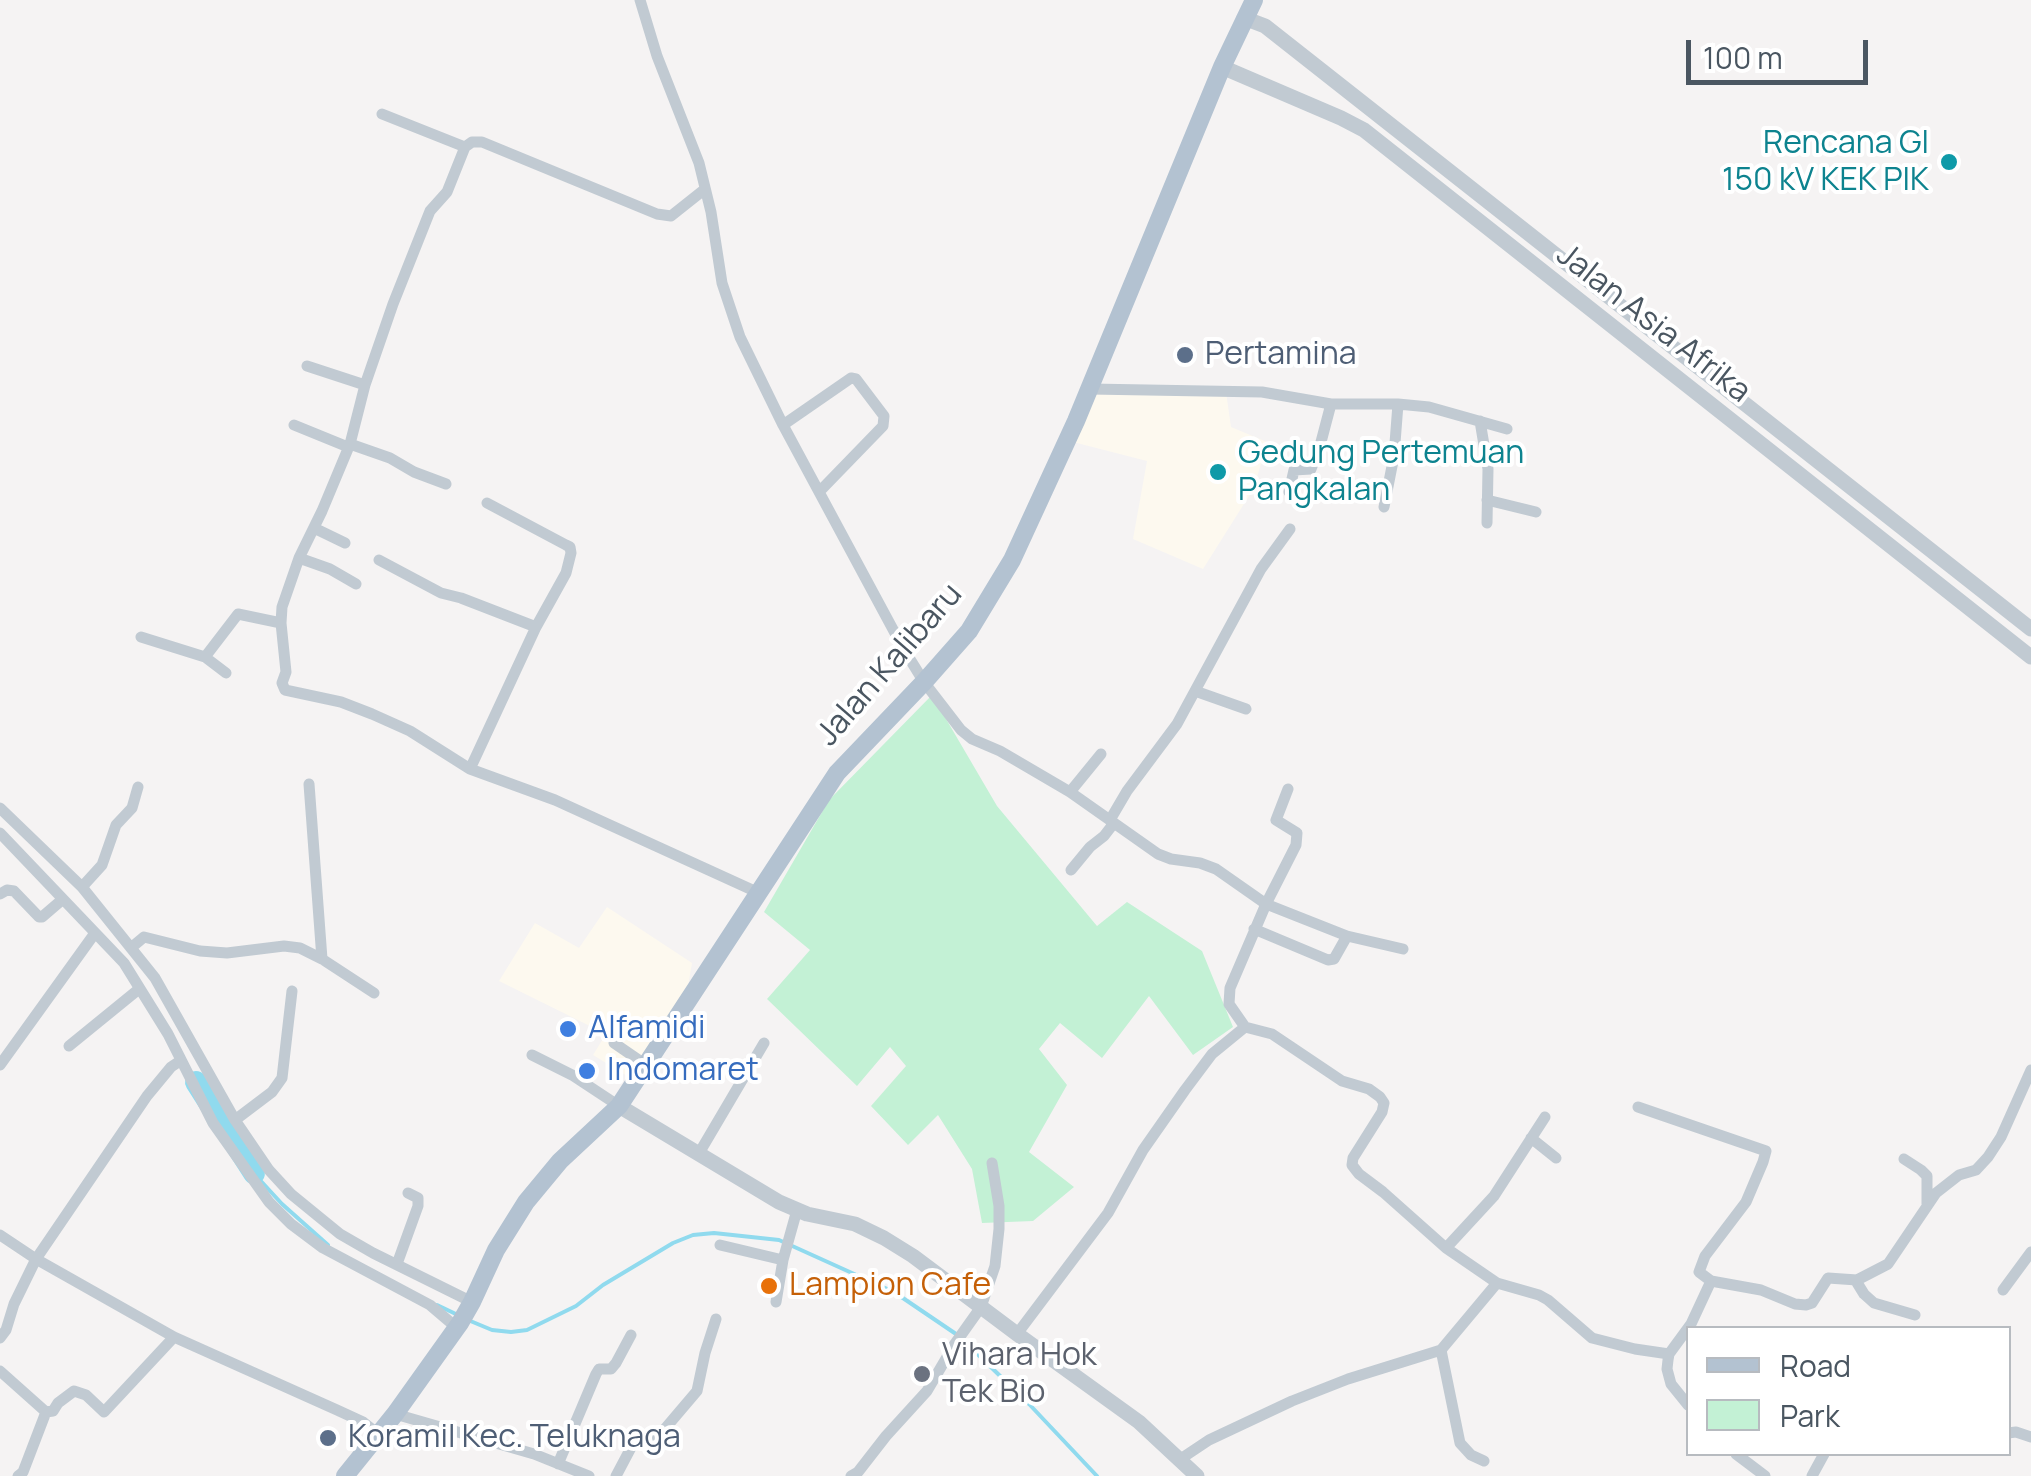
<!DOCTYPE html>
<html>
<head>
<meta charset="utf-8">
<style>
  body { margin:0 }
  #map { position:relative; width:2031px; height:1476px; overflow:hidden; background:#f5f3f3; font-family:Manrope,sans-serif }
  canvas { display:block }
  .legend { position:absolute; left:1686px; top:1326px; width:325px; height:130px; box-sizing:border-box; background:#fff; border:2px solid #b7bbc0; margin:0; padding:12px 18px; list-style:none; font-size:30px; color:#4a5661 }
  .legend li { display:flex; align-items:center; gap:20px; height:50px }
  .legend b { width:50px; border:2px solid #b7bbc0 }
  .scale { position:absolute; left:1686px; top:40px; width:182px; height:45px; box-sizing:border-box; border:5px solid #4a5661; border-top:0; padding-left:12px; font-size:30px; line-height:35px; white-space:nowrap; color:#4a5661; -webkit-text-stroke:8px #fff; paint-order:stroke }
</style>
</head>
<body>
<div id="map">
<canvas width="2031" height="1476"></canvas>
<ul class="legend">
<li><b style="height:12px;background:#b3c2d1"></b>Road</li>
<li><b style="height:28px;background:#c3f1d5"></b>Park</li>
</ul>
<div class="scale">100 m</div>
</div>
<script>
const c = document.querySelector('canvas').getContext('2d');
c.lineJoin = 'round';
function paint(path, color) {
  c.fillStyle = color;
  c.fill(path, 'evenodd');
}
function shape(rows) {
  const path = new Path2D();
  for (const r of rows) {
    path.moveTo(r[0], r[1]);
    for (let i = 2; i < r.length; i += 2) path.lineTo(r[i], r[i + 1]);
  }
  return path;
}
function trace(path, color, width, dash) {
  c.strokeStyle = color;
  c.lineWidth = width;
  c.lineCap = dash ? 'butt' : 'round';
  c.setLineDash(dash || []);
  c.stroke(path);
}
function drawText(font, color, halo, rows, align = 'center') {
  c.font = font + ' Manrope,sans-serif';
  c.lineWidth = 8;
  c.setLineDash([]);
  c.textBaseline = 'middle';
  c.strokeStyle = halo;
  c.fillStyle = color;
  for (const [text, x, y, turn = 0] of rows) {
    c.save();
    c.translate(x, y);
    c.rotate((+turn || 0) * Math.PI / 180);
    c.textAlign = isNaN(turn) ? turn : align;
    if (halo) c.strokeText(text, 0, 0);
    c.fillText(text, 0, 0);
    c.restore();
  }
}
paint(shape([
  [1091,392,1226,392,1231,427,1267,442,1254,488,1203,569,1133,539,1147,461,1073,442],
  [607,907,692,963,687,992,629,1077,593,1055,606,1034,499,981,535,923,579,948]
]), '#fdf9ef');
paint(shape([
  [932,695,997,806,1097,926,1127,902,1202,951,1233,1027,1193,1055,1149,996,1102,1058,1060,1023,1039,1049,1067,1085,1029,1152,1074,1187,1033,1221,982,1223,972,1169,938,1115,908,1145,871,1106,906,1066,890,1047,857,1086,767,999,810,950,764,912,829,800]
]), '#c3f1d5');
trace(shape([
  [259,1179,282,1204,328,1245],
  [437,1305,460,1316],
  [468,1320,492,1330,511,1332,527,1330,576,1306,603,1285,673,1243,693,1235,714,1233,779,1240,894,1292,956,1334],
  [963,1340,1029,1404,1097,1476]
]), '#90daee', 4);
trace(shape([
  [196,1082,254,1173]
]), '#90daee', 22);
trace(shape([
  [640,0,657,56,699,163,711,212,722,283,740,337,783,425,903,648,924,682,961,730,972,739,1000,751,1070,792,1158,854,1171,859,1200,863,1216,869,1266,904,1347,936,1403,949],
  [382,114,465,147],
  [705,189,671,216,657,214,482,142,472,142,465,147,447,192,430,211,393,304,365,385,350,444,322,511,299,558,282,607,281,623,286,672,282,683,285,690,341,702,372,714,410,731,470,769,555,800,759,893],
  [307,366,365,385],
  [1090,389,1262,392,1331,404,1398,404,1429,407,1507,429],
  [1480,421,1488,469,1487,523],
  [294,425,348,447],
  [783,425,851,378,856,379,884,416,883,426,819,492],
  [350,444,390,458,414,472,446,484],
  [1289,492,1294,470,1311,469,1321,442,1331,404],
  [1487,500,1536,512],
  [1384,507,1394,456,1398,404],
  [314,528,345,543],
  [299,558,330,569,356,584],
  [379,560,441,593,461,598,536,627],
  [141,637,205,657,226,673],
  [205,657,238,614,281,623],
  [1195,691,1246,709],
  [470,769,536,627,566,573,571,553,570,547,566,545,487,503],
  [309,784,322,959],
  [1070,792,1101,754],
  [0,808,82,887,155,978,235,1120,269,1170,291,1194,340,1234,373,1253,472,1302],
  [1110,820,1127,791,1177,724,1261,569,1290,529],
  [0,833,124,963,168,1034,213,1123,269,1202,291,1224,323,1248,430,1305,457,1328],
  [1071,870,1090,847,1104,836,1114,823],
  [82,887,102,865,116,825,132,808,138,787],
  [0,894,7,890,14,891,39,917,42,917,63,899],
  [1254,929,1328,960,1334,959,1347,936],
  [132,947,144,937,200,951,227,953,284,946,300,948,322,959,374,993],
  [1245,1027,1272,1034,1342,1081,1369,1089,1380,1097,1384,1103,1382,1112,1353,1158,1352,1165,1359,1174,1383,1192,1446,1248,1497,1283,1539,1295,1548,1300,1592,1338,1635,1349,1669,1354],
  [614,1043,646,1065],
  [69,1046,139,989],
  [532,1055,572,1075,619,1106],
  [0,1065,95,933],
  [1638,1107,1766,1151,1763,1162,1746,1202,1705,1256,1699,1272,1711,1281],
  [235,1120,272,1092,282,1078,292,991],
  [1531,1138,1556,1158],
  [698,1155,764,1043],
  [1904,1159,1921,1170,1927,1176,1927,1204],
  [0,1235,36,1259,174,1337,337,1410,363,1422,378,1434],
  [720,1245,783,1260],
  [1446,1248,1494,1196,1545,1117],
  [397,1264,418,1206,418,1198,408,1193],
  [1856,1281,1864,1294,1874,1303,1915,1315],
  [2003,1290,2031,1252],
  [776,1302,783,1260,797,1210],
  [1017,1334,1108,1213,1143,1150,1185,1090,1212,1054,1245,1027,1229,1004,1230,988,1266,904,1296,845,1297,833,1276,820,1288,789],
  [0,1338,6,1330,14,1304,36,1259,147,1096,171,1067,180,1061],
  [1441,1350,1460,1443,1471,1455,1484,1461],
  [0,1371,46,1412,53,1411,58,1403,74,1391,86,1395,104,1412,174,1337],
  [1688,1405,1671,1384,1667,1369,1668,1360,1669,1354,1691,1324,1711,1281,1761,1290,1795,1304,1806,1305,1812,1303,1828,1278,1857,1280,1888,1264,1936,1193,1959,1175,1976,1170,1988,1157,2001,1137,2031,1070],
  [395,1414,534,1454,589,1476],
  [2008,1433,2016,1432,2031,1437],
  [1736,1454,1765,1476],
  [1179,1460,1209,1440,1292,1401,1348,1379,1441,1350,1497,1283],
  [558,1464,596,1374,599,1369,611,1369,616,1363,631,1335],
  [18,1476,23,1472,46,1412],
  [616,1476,634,1442,663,1431,697,1391,705,1353,716,1319],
  [851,1476,858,1472,886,1436,927,1391,954,1345,981,1307,995,1266,999,1229,999,1206,992,1163],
  [1812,1476,1824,1454]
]), '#c1cad2', 11);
trace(shape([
  [1244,18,1265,26,2031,629],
  [1222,67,1341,118,1364,130,2031,657],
  [619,1106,779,1202,807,1214,855,1224,884,1238,913,1256,1017,1334,1139,1422,1197,1476]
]), '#c1cad2', 15);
trace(shape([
  [345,1476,395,1414,460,1323,472,1302,496,1250,526,1202,560,1161,619,1106,837,773,924,682,969,631,1012,560,1076,421,1222,67,1254,0]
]), '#b3c2d1', 18);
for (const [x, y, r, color] of [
  [1949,162,10,"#0f9aa8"],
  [1185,355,10,"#5c6f8a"],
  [1218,472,10,"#0f9aa8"],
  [568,1029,10,"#3f7fe0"],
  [587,1071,10,"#3f7fe0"],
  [769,1286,10,"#e8710a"],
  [922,1374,10,"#6b7280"],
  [328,1438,10,"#5c6f8a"]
]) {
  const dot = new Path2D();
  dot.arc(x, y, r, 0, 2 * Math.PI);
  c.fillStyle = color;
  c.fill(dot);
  trace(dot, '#fff', 4);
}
drawText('32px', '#0d838f', '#fff', [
  ["Rencana GI",1929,144],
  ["150 kV KEK PIK",1929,181],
  ["Gedung Pertemuan",1238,454,"left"],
  ["Pangkalan",1238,491,"left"]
], 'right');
drawText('32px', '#4a5661', '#fff', [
  ["Jalan Asia Afrika",1653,324,38],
  ["Jalan Kalibaru",890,665,-49]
]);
drawText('32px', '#4e5e75', '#fff', [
  ["Pertamina",1205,355],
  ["Koramil Kec. Teluknaga",348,1438]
], 'left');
drawText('32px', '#366cbe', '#fff', [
  ["Alfamidi",588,1029],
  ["Indomaret",607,1071]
], 'left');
drawText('32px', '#c56008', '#fff', [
  ["Lampion Cafe",789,1286]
], 'left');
drawText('32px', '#5b616d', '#fff', [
  ["Vihara Hok",942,1356],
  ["Tek Bio",942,1393]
], 'left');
</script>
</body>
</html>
